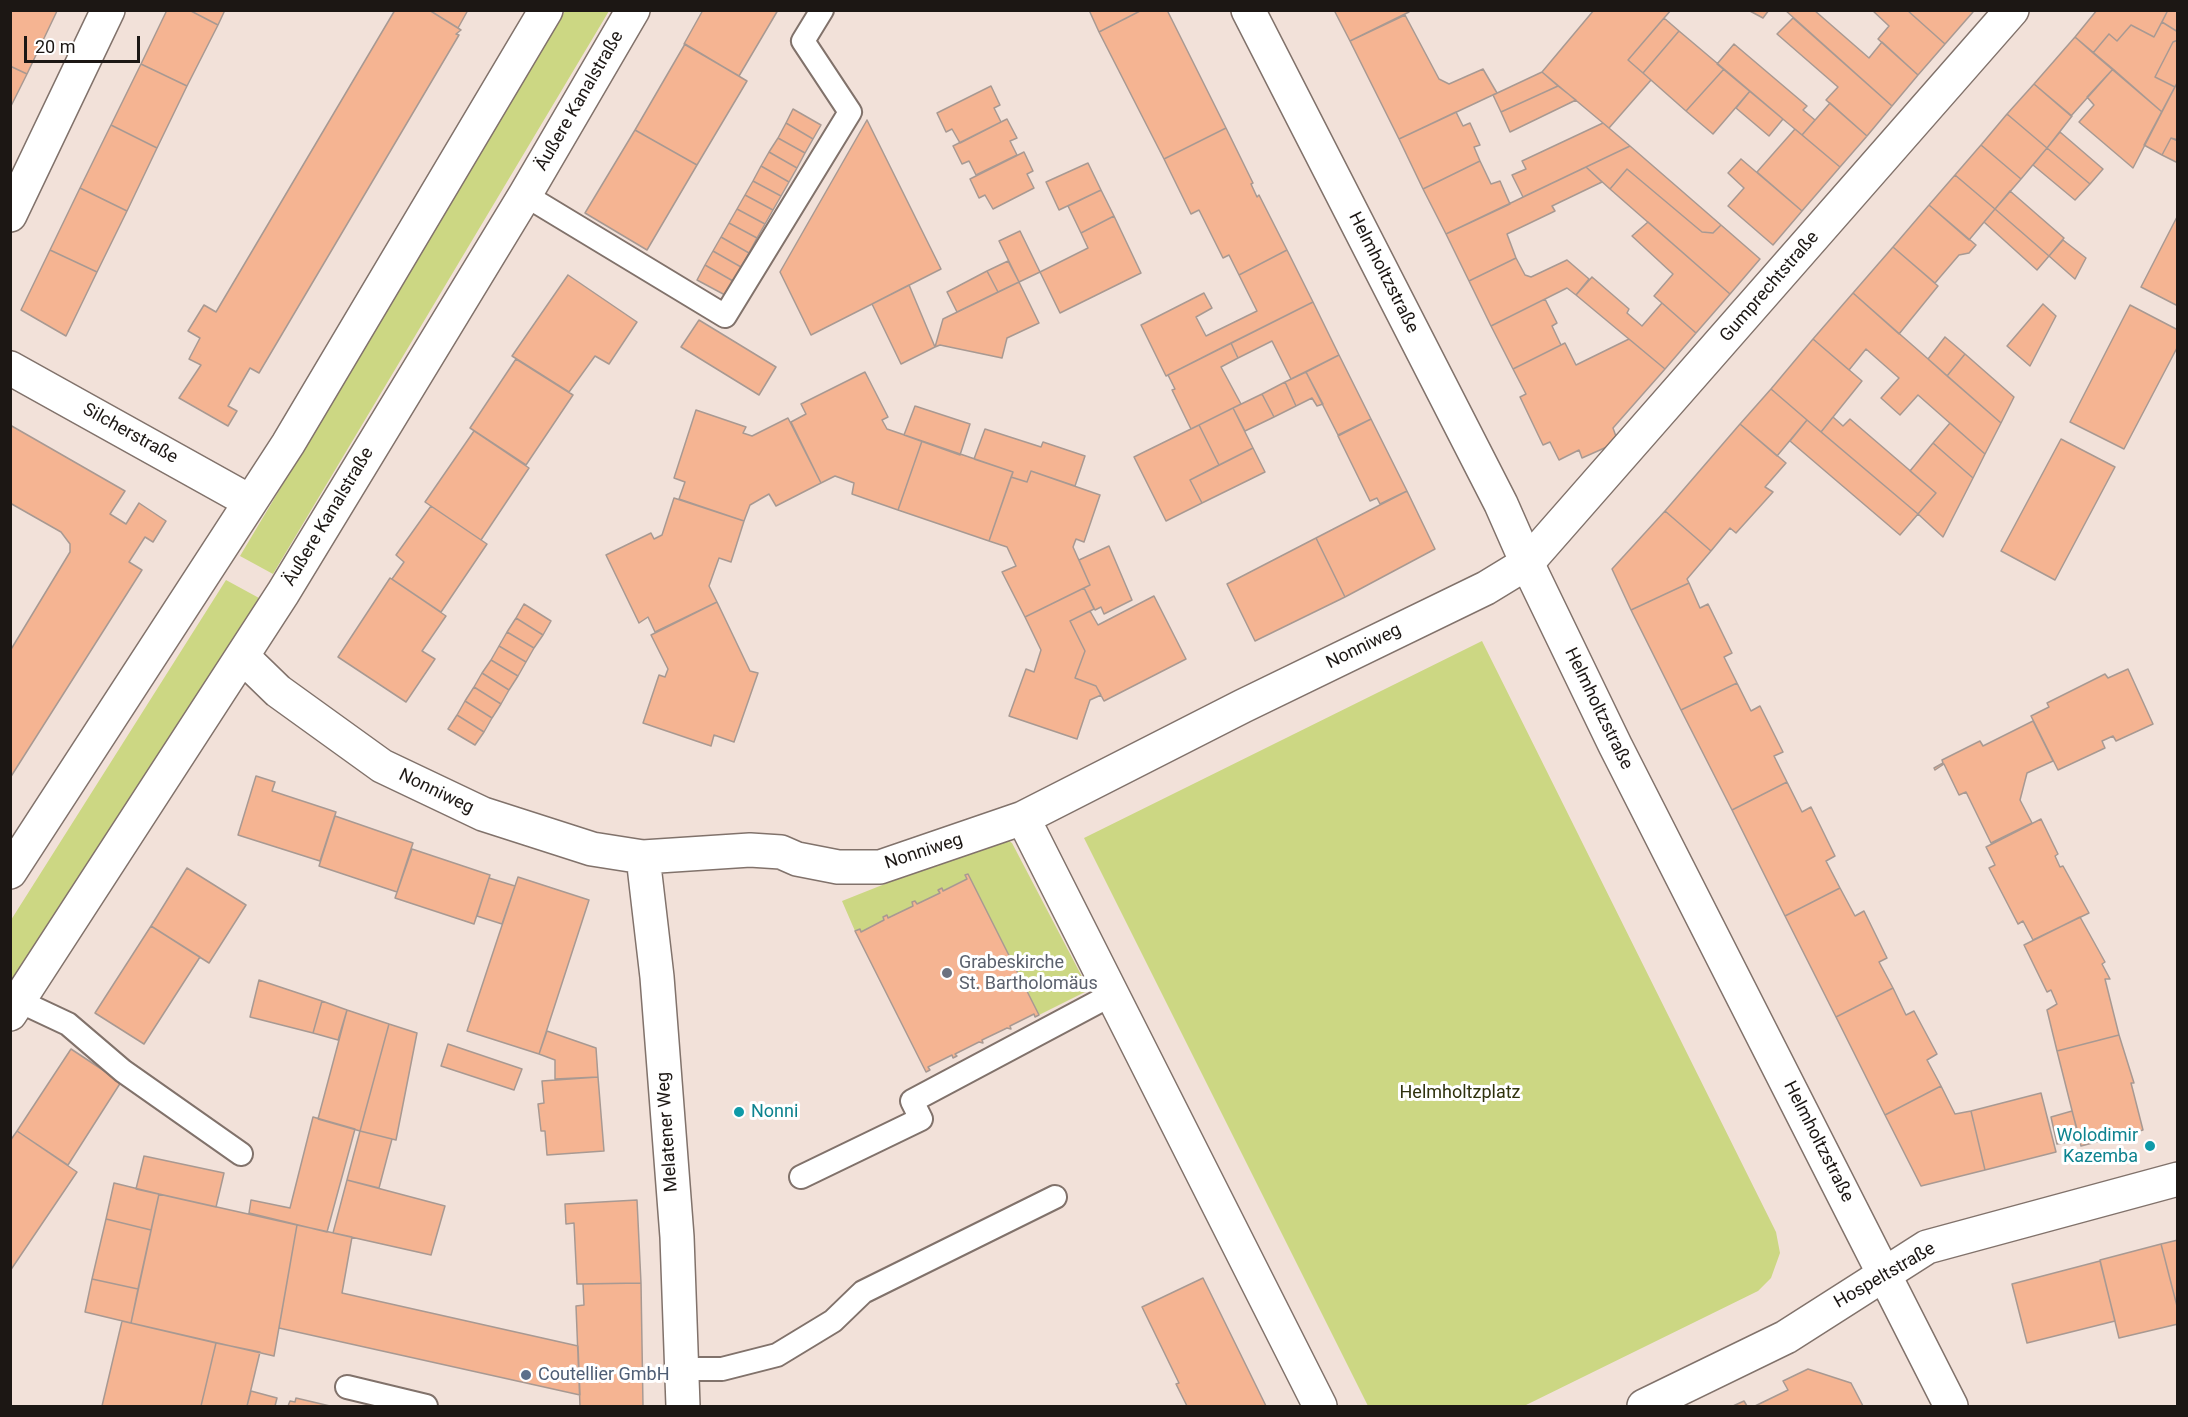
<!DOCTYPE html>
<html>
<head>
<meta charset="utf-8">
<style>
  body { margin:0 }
  #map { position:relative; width:2188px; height:1417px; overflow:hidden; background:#f2e1d9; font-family:Roboto,sans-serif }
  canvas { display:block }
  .frame { position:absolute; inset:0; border:12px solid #1c1714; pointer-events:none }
  .scale { position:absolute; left:24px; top:36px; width:116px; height:27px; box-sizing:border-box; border:3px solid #1c1714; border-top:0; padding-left:8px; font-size:18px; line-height:21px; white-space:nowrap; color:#1c1714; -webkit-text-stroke:4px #fff; paint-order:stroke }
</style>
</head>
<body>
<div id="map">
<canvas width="2188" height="1417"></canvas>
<div class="frame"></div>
<div class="scale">20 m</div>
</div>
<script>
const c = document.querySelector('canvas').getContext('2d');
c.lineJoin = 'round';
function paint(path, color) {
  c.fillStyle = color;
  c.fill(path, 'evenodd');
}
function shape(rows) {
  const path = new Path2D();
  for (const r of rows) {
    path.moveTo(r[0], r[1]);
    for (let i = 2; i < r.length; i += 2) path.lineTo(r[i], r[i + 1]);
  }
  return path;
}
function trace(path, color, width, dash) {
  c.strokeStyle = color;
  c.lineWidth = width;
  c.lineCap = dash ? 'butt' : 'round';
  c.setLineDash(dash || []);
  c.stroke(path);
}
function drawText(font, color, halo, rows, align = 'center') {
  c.font = font + ' Roboto,sans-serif';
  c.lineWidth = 6;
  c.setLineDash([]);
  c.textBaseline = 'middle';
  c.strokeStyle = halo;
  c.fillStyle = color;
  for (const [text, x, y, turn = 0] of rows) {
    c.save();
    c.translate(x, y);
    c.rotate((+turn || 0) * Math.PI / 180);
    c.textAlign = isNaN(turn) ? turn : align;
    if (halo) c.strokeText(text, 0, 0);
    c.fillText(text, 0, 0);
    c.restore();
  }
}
paint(shape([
  [565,11,609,11,273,574,240,556],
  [226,580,259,598,11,992,11,920],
  [1482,641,1776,1232,1780,1253,1771,1278,1758,1291,1524,1406,1368,1406,1084,838],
  [1003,837,1012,843,1089,990,1039,1015,968,874,965,876,967,879,943,891,941,888,938,890,940,893,917,904,915,901,912,902,913,906,888,918,886,915,883,917,884,920,861,932,860,929,855,931,842,901]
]), '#ccd783');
const building = shape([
  [10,10,57,11,27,74,10,66,10,10],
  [167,10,189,10,218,25,187,86,141,64,167,10],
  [189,10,225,10,218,25,189,10],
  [395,10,429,10,461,30,456,34,459,35,259,373,250,368,228,406,237,411,228,426,179,398,201,365,189,359,200,338,188,331,204,305,216,312,395,10],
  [429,10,468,10,458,28,429,10],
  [703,10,778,10,739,76,684,44,703,10],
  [1089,10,1142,10,1099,32,1089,10],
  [1142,10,1167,10,1226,128,1164,159,1099,32,1142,10],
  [1334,10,1408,10,1409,12,1350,41,1334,10],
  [1594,10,1671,10,1628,60,1651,80,1609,128,1542,72,1594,10],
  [1748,10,1769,10,1763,18,1748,10],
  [1785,10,1814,10,1869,58,1882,42,1918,75,1892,106,1785,10],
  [1872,10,1907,10,1945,44,1918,75,1878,39,1889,26,1872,10],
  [1907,10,1971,10,1973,12,1945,44,1907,10],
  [2097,10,2168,10,2154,37,2131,25,2117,41,2109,34,2093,53,2075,37,2097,10],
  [2168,10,2178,10,2178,32,2162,22,2168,10],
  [1405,15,1439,79,1449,84,1483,69,1497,93,1399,139,1350,41,1405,15],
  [1664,18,1679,31,1643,73,1628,60,1664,18],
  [1793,18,1892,106,1867,136,1826,100,1838,87,1777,34,1793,18],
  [2162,22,2178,32,2178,40,2173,42,2155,77,2175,87,2162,112,2093,53,2109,34,2117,41,2131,25,2154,37,2162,22],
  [1679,31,1724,69,1686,111,1643,73,1679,31],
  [2075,37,2113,69,2071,116,2034,84,2075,37],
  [2178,40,2178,81,2175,87,2155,77,2173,42,2178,40],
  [685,44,747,81,697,165,635,130,685,44],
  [1734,44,1807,106,1803,110,1815,120,1802,135,1717,64,1734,44],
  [141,64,187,86,157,148,111,125,141,64],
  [10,66,27,74,10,108,10,66],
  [1724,69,1750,91,1713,134,1686,111,1724,69],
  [2113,69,2162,112,2133,168,2079,122,2094,105,2087,97,2113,69],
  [1542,72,1558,86,1501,112,1493,95,1542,72],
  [2178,81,2178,140,2171,138,2162,155,2144,145,2178,81],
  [2034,84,2072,116,2047,148,2007,114,2034,84],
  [991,86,1000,105,994,108,1001,122,960,143,952,129,946,132,937,113,991,86],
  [1558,86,1576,100,1510,132,1501,112,1558,86],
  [1750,91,1783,119,1769,136,1736,108,1750,91],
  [1830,103,1867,136,1840,167,1802,135,1830,103],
  [793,109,821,125,813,139,786,123,793,109],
  [1456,112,1463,126,1470,123,1480,145,1474,147,1480,161,1423,189,1399,139,1456,112],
  [2007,114,2047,148,2021,179,1981,145,2007,114],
  [1007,119,1017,138,1010,141,1017,155,976,175,969,161,962,164,953,146,1007,119],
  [867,120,941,269,811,335,780,272,867,120],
  [786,123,813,139,805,153,778,138,786,123],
  [1603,123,1630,146,1523,197,1512,175,1526,169,1522,161,1603,123],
  [111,125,157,148,127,211,80,188,111,125],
  [1226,128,1253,183,1251,184,1257,197,1259,195,1287,250,1239,275,1229,255,1223,258,1199,210,1191,214,1164,159,1226,128],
  [1795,129,1840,167,1802,211,1757,172,1795,129],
  [635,130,697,165,647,250,585,213,635,130],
  [2060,132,2103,169,2090,184,2047,148,2060,132],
  [778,138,805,153,797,168,769,152,778,138],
  [2171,138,2178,141,2178,163,2162,155,2171,138],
  [1981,145,2021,179,1995,209,1955,175,1981,145],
  [1630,146,1721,225,1713,233,1702,232,1627,169,1610,189,1586,167,1630,146],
  [2047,148,2090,184,2075,200,2033,165,2047,148],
  [769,152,797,168,789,182,761,166,769,152],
  [1024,152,1033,171,1027,174,1034,188,993,209,985,195,979,198,970,179,1024,152],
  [1741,159,1802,211,1773,245,1728,206,1744,188,1728,173,1741,159],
  [1480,161,1491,184,1500,181,1510,204,1446,234,1423,189,1480,161],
  [1088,163,1101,190,1059,210,1046,182,1088,163],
  [761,166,789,182,781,196,753,181,761,166],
  [1586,167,1602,182,1552,206,1555,211,1507,234,1516,258,1469,281,1446,234,1586,167],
  [1627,169,1702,232,1713,233,1721,225,1760,259,1730,294,1610,189,1627,169],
  [1955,175,1995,209,1969,240,1929,205,1955,175],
  [753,181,781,196,773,210,745,195,753,181],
  [80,188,127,211,97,272,50,250,80,188],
  [1101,190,1114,216,1081,233,1068,206,1101,190],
  [2010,191,2064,238,2049,256,1995,209,2010,191],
  [745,195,773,210,765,224,737,209,745,195],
  [1929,205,1976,245,1969,253,1959,255,1935,283,1893,247,1929,205],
  [737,209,765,224,757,238,729,223,737,209],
  [1995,209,2049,256,2037,270,1984,222,1995,209],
  [2178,215,2178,306,2141,287,2178,215],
  [1114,216,1141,273,1060,313,1040,272,1088,248,1081,233,1114,216],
  [1648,222,1730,294,1696,333,1654,296,1673,274,1632,236,1648,222],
  [729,223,757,238,749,253,721,237,729,223],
  [1020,231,1040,272,1019,282,999,241,1020,231],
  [721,237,749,253,741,267,713,251,721,237],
  [2063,240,2086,258,2075,279,2049,256,2063,240],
  [1893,247,1938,286,1899,334,1853,293,1893,247],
  [50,250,97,272,66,336,21,310,50,250],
  [1287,250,1313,302,1166,376,1141,325,1204,293,1212,308,1196,317,1206,336,1257,311,1239,275,1287,250],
  [713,251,741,267,733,281,705,265,713,251],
  [1516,258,1525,275,1531,277,1567,260,1589,279,1576,295,1567,288,1491,326,1469,281,1516,258],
  [1008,261,1019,282,998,292,987,271,1008,261],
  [705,265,733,281,725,295,697,280,705,265],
  [987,271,998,292,957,312,947,292,987,271],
  [568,275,637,322,609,364,595,356,569,392,512,356,568,275],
  [1592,277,1629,309,1627,313,1642,326,1662,303,1696,333,1665,369,1576,295,1592,277],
  [1019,282,1039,323,1007,338,1002,358,940,345,935,347,943,319,1019,282],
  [909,285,935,347,901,364,872,304,909,285],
  [1853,293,2001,423,1985,454,1918,395,1900,415,1881,398,1899,378,1866,349,1849,370,1813,339,1853,293],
  [1545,299,1557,323,1552,326,1561,345,1513,369,1491,326,1545,299],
  [1313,302,1339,355,1291,379,1272,341,1238,358,1231,343,1313,302],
  [2043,304,2056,316,2030,366,2007,346,2043,304],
  [2130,305,2178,330,2178,346,2124,449,2070,422,2130,305],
  [699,320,776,367,759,395,681,347,699,320],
  [1945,337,1965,354,1947,376,1928,359,1945,337],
  [1629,339,1665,369,1613,428,1618,442,1582,458,1579,450,1559,460,1550,442,1543,445,1520,397,1526,394,1513,369,1565,343,1576,365,1629,339],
  [1813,339,1862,381,1821,432,1771,389,1813,339],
  [1231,343,1238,358,1221,367,1241,404,1191,429,1172,390,1175,389,1168,375,1231,343],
  [1965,354,2014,397,2001,423,1947,376,1965,354],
  [1339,355,1371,419,1338,435,1306,372,1339,355],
  [516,359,573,395,526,465,470,428,516,359],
  [865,372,888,417,882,420,887,429,922,441,898,510,852,494,854,483,835,476,821,483,791,422,806,414,801,404,865,372],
  [1306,372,1323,404,1317,406,1312,398,1296,406,1285,382,1306,372],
  [1285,382,1296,406,1274,417,1262,394,1285,382],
  [1771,389,1807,420,1777,456,1740,424,1771,389],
  [1262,394,1274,417,1245,431,1233,408,1262,394],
  [915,406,970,424,960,455,904,435,915,406],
  [1233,408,1253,448,1219,465,1199,425,1233,408],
  [696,410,746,427,743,433,752,436,788,418,821,483,776,506,769,494,750,505,744,521,679,499,685,482,674,478,696,410],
  [1833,417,1843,426,1850,419,1936,493,1918,514,1821,432,1833,417],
  [1371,419,1407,491,1380,504,1377,498,1370,501,1338,436,1371,419],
  [1807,420,1918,514,1900,535,1790,441,1807,420],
  [1950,423,1985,454,1973,478,1933,443,1950,423],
  [1740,424,1786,463,1765,487,1773,492,1736,533,1730,528,1711,551,1665,511,1740,424],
  [10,425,125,491,110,514,126,524,139,503,166,521,153,542,145,537,129,562,142,570,10,778,10,651,70,552,70,544,61,532,10,503,10,425],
  [1199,425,1219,465,1190,480,1202,503,1166,521,1134,457,1199,425],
  [985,429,1041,447,1043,442,1085,456,1075,486,1031,471,1027,482,1011,477,1013,472,974,459,985,429],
  [474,431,529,468,481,540,425,502,474,431],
  [2061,439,2115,467,2055,580,2001,551,2061,439],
  [922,441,1013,472,989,541,898,510,922,441],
  [1933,443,1973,478,1943,537,1918,514,1936,493,1910,471,1933,443],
  [1253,448,1265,472,1202,503,1190,480,1253,448],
  [1031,471,1100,495,1084,542,1076,539,1073,547,1090,585,1025,617,1002,572,1016,566,1007,547,989,541,1011,477,1027,482,1031,471],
  [1407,491,1435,549,1345,597,1316,538,1407,491],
  [674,498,744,521,731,562,719,558,709,586,717,602,655,632,648,617,639,623,606,555,651,533,654,539,662,535,674,498],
  [431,506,487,544,441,612,392,579,404,562,396,555,431,506],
  [1665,511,1711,551,1687,579,1689,583,1631,610,1612,569,1665,511],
  [1316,538,1345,597,1255,641,1227,584,1316,538],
  [1109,546,1132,600,1104,614,1101,607,1095,610,1084,588,1090,585,1079,560,1109,546],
  [390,578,446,616,422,651,435,659,406,702,338,657,390,578],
  [1689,583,1700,608,1708,604,1732,653,1724,657,1737,683,1681,710,1631,610,1689,583],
  [1084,588,1094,609,1070,621,1085,651,1075,678,1096,686,1101,695,1090,700,1077,739,1009,716,1026,669,1034,672,1041,650,1025,617,1084,588],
  [1154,596,1186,659,1104,701,1096,686,1075,678,1085,651,1070,621,1090,611,1098,625,1154,596],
  [717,602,750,671,758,673,734,742,714,735,711,746,643,723,659,675,665,677,668,669,651,635,717,602],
  [524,604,551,621,543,635,516,618,524,604],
  [516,618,543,635,534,648,507,632,516,618],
  [507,632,534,648,526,662,499,646,507,632],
  [499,646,526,662,518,676,491,660,499,646],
  [491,660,518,676,509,690,482,673,491,660],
  [2128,669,2153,724,2116,741,2113,736,2102,741,2105,748,2058,770,2031,716,2049,707,2047,703,2105,674,2108,678,2128,669],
  [482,673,509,690,501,704,474,687,482,673],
  [1737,683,1751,711,1760,706,1783,752,1774,756,1787,782,1732,810,1681,710,1737,683],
  [474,687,501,704,492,718,465,701,474,687],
  [465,701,492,718,484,732,457,715,465,701],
  [457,715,484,732,475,745,448,729,457,715],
  [2033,721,2053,761,2027,773,2020,800,2032,823,1991,843,1966,792,1959,795,1944,764,1935,770,1934,768,1943,763,1942,760,1980,741,1983,746,2033,721],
  [256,776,275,782,272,791,336,812,320,861,238,835,256,776],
  [1787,782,1802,812,1811,807,1835,856,1826,861,1840,888,1785,916,1732,810,1787,782],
  [335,816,413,843,397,892,319,866,335,816],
  [2041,819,2058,854,2055,856,2060,867,2063,866,2089,913,2033,940,2023,921,2018,924,1989,868,1995,865,1986,847,2041,819],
  [412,849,490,875,474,924,395,898,412,849],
  [187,868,246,905,209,963,151,926,187,868],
  [968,874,1039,1015,1035,1017,1034,1014,1010,1026,1011,1029,1007,1028,982,1040,983,1043,979,1042,955,1054,957,1056,953,1058,952,1055,928,1067,930,1070,926,1072,855,931,860,929,861,932,884,920,883,917,887,915,888,918,913,906,912,902,915,901,917,904,940,893,938,890,942,888,943,891,967,879,965,875,968,874],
  [518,877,589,900,539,1054,467,1031,518,877],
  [489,878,515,886,502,924,477,916,489,878],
  [1840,888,1855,916,1864,911,1887,958,1879,962,1893,988,1836,1017,1785,916,1840,888],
  [2080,917,2105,962,2102,964,2110,979,2105,979,2119,1035,2057,1051,2047,1010,2057,1004,2051,990,2047,992,2024,945,2080,917],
  [151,926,200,957,144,1044,95,1013,151,926],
  [259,980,322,1001,313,1033,250,1017,259,980],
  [1893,988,1906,1015,1914,1011,1937,1054,1927,1060,1941,1086,1885,1115,1836,1017,1893,988],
  [322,1001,347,1010,338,1040,313,1033,322,1001],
  [347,1010,389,1024,360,1131,318,1119,347,1010],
  [389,1024,417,1033,396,1140,360,1131,389,1024],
  [547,1031,596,1048,598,1077,555,1079,555,1060,539,1054,547,1031],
  [2119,1035,2134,1083,2131,1083,2143,1130,2081,1146,2057,1051,2119,1035],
  [448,1044,522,1069,514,1090,441,1066,448,1044],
  [71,1049,121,1082,68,1165,17,1131,71,1049],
  [598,1077,604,1151,547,1155,545,1131,541,1131,538,1104,544,1103,542,1081,598,1077],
  [1941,1086,1955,1114,1971,1111,1985,1170,1921,1186,1885,1115,1941,1086],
  [2041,1093,2056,1152,1985,1170,1971,1111,2041,1093],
  [2072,1111,2080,1140,2057,1144,2051,1117,2072,1111],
  [313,1117,355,1129,327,1232,249,1213,251,1200,290,1208,313,1117],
  [17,1131,77,1172,10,1271,10,1141,17,1131],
  [360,1131,392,1139,379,1188,347,1180,360,1131],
  [144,1156,224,1173,216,1207,136,1189,144,1156],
  [347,1180,445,1206,431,1255,333,1233,347,1180],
  [114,1183,159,1194,151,1230,106,1219,114,1183],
  [159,1194,297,1225,274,1356,131,1323,159,1194],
  [637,1200,641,1283,577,1284,574,1223,566,1224,565,1204,637,1200],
  [106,1219,151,1230,138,1289,92,1279,106,1219],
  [297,1225,352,1237,342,1293,578,1346,580,1395,279,1328,297,1225],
  [2178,1240,2178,1310,2161,1244,2178,1240],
  [2161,1244,2178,1310,2178,1324,2119,1338,2100,1260,2161,1244],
  [2100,1261,2115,1321,2027,1343,2012,1284,2100,1261],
  [1203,1278,1266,1406,1187,1406,1176,1384,1179,1383,1142,1307,1203,1278],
  [92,1279,138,1289,131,1323,85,1312,92,1279],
  [641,1283,643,1406,580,1406,576,1306,584,1305,583,1284,641,1283],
  [122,1321,216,1343,201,1406,102,1406,122,1321],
  [216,1343,260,1352,247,1406,201,1406,216,1343],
  [1808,1369,1851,1383,1863,1406,1755,1406,1788,1390,1783,1381,1808,1369],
  [251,1391,277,1398,275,1406,247,1406,251,1391],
  [296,1398,330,1406,288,1406,290,1401,295,1402,296,1398],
  [1744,1401,1747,1406,1733,1406,1744,1401]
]);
paint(building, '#f5b492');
trace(building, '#a89992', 1.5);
const service = shape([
  [525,195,725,316,850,112,803,41,822,10],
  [19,1001,68,1024,123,1071,241,1154],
  [801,1177,921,1119,912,1101,1111,995],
  [682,1369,722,1369,777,1355,833,1321,863,1292,1055,1197],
  [347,1387,426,1406]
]);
const minor = shape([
  [10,215,108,10],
  [10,368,249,501],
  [243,657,278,691,382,766,483,814,592,849,643,857,750,850,781,852,797,859,838,867,880,867,1023,818,1243,706,1486,588,1527,563,2012,10],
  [1023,818,1320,1406],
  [643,857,657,977,677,1237,683,1406],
  [1644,1406,1786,1337,1927,1247,2178,1179]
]);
const tertiary = shape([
  [1248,10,1501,504,1527,563,1615,745,1951,1406]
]);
const secondary = shape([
  [10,872,288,444,546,10],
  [10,1014,283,593,525,195,633,10]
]);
trace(service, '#81726b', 26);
trace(minor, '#81726b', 36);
trace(tertiary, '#81726b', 36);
trace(secondary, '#81726b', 36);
trace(service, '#fff', 22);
trace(minor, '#fff', 33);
trace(tertiary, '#fff', 33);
trace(secondary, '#fff', 33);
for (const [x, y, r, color] of [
  [947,973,6,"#6b7280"],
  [739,1112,6,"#0f9aa8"],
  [2150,1146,6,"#0f9aa8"],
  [526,1375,6,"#5c6f8a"]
]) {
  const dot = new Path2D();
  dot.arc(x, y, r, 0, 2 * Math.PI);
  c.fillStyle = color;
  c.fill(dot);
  trace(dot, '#fff', 2);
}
drawText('18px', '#1c1714', '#fff', [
  ["Äußere Kanalstraße",580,101,-60],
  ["Helmholtzstraße",1383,273,63],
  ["Gumprechtstraße",1770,287,-49],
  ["Silcherstraße",130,434,29],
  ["Äußere Kanalstraße",329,517,-59],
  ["Nonniweg",1364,647,-26],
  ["Helmholtzstraße",1598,709,64],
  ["Nonniweg",436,792,26],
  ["Nonniweg",924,852,-18],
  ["Melatener Weg",668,1132,-94],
  ["Helmholtzstraße",1818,1142,63],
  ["Hospeltstraße",1885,1276,-30]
]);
drawText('18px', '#5b616d', '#fff', [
  ["Grabeskirche",959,963],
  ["St. Bartholomäus",959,984]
], 'left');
drawText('18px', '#2f320d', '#fff', [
  ["Helmholtzplatz",1460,1093]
]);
drawText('18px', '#0d838f', '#fff', [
  ["Nonni",751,1112],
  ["Wolodimir",2138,1136,"right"],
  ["Kazemba",2138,1157,"right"]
], 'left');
drawText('18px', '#4e5e75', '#fff', [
  ["Coutellier GmbH",538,1375]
], 'left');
</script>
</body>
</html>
